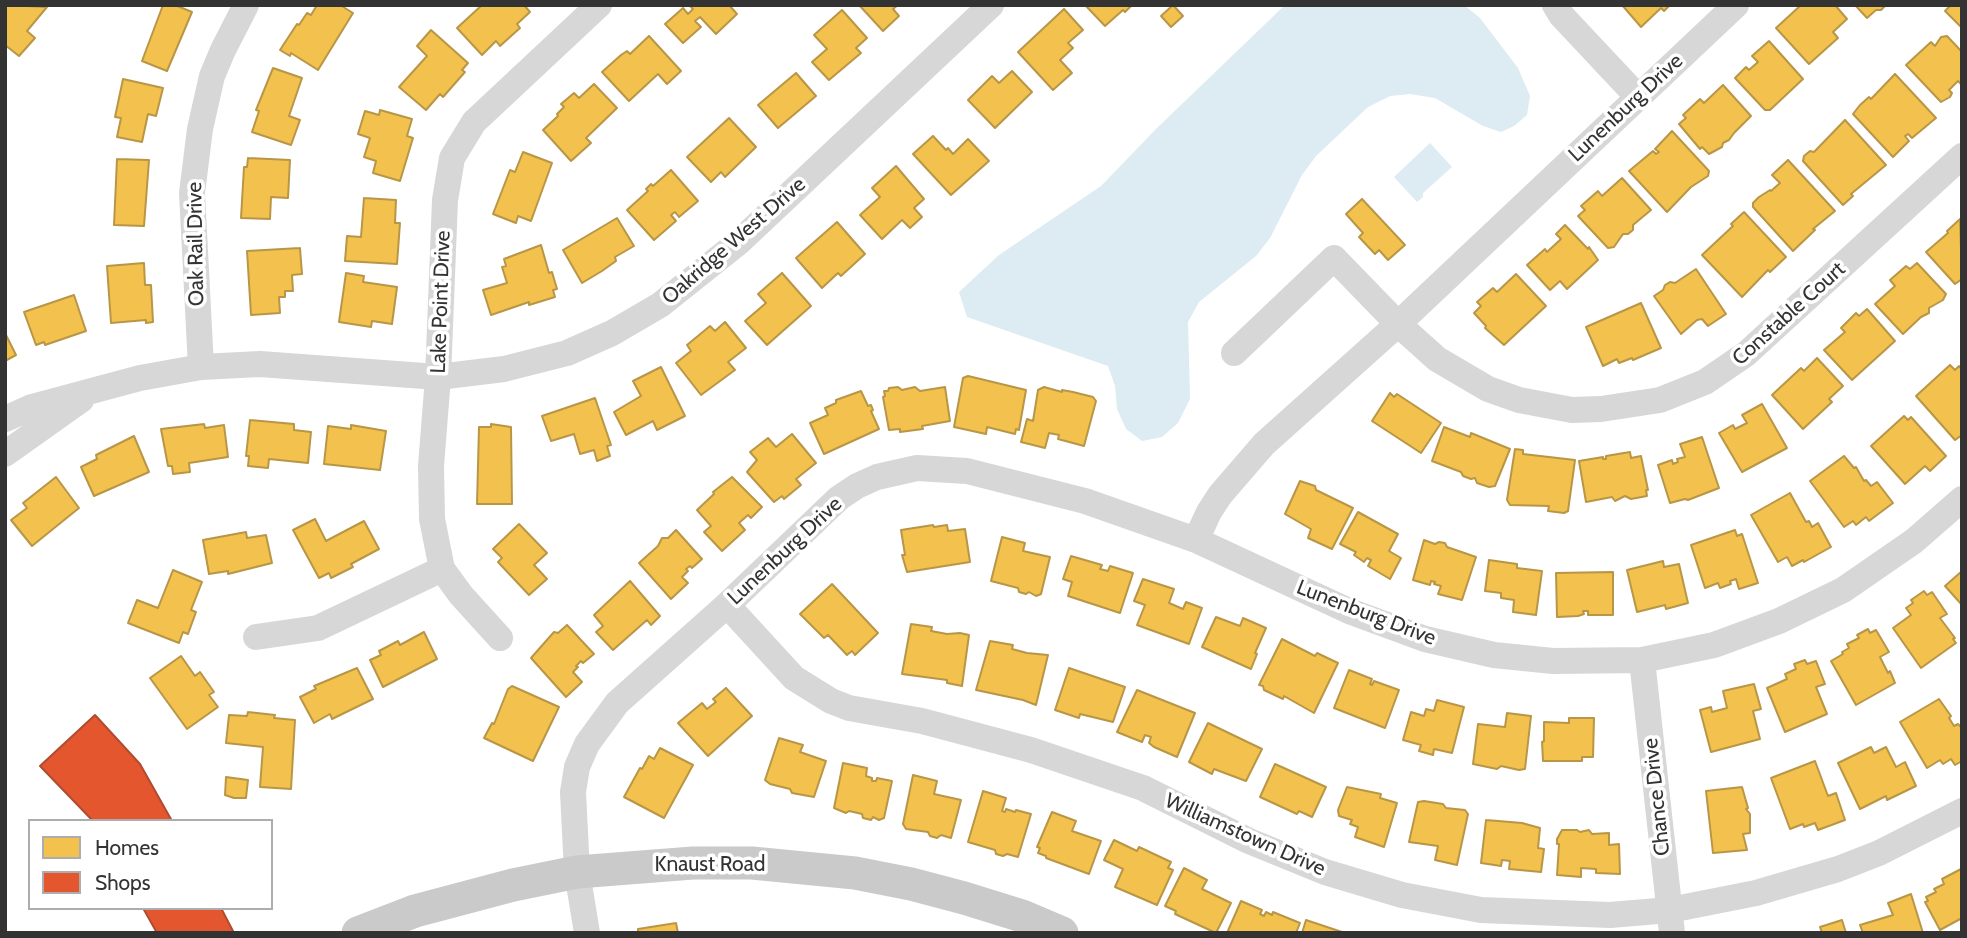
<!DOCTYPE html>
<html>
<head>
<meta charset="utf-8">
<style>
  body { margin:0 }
  #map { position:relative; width:1967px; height:938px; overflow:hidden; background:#fff; font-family:Cabin,sans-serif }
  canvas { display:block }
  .frame { position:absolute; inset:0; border:7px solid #333; pointer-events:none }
  .legend { position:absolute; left:28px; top:819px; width:245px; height:91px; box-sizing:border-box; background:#fff; border:2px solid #adadad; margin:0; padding:9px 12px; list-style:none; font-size:21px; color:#333 }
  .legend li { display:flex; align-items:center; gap:14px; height:35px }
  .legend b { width:35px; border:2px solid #adadad }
</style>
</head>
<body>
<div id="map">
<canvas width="1967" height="938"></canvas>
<div class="frame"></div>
<ul class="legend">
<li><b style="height:19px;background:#f2c14e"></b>Homes</li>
<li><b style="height:19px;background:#e4572e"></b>Shops</li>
</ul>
</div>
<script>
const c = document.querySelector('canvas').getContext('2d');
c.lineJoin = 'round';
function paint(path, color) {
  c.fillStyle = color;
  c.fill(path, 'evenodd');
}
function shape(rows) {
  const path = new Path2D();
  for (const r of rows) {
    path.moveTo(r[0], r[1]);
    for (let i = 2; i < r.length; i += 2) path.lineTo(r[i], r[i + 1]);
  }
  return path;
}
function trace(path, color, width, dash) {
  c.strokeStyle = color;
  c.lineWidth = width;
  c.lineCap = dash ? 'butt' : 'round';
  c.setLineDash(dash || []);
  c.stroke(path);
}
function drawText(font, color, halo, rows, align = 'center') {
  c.font = font + ' Cabin,sans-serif';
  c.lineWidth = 7;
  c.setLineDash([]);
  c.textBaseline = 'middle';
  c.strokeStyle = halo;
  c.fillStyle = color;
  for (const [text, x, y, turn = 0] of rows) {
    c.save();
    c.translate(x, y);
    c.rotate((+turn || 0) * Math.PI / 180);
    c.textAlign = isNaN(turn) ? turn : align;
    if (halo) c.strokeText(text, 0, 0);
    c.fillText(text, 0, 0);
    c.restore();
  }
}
paint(shape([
  [1285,5,1464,5,1480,18,1518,68,1530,96,1527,115,1514,126,1501,132,1483,126,1435,98,1410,94,1390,96,1368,107,1316,156,1302,175,1270,238,1256,256,1199,302,1188,322,1190,399,1178,423,1162,437,1142,441,1126,429,1117,409,1115,386,1108,366,967,317,959,292,999,255,1101,186,1157,128],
  [1430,143,1452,167,1423,193,1423,197,1417,202,1394,177]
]), '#ddebf3');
const homes = shape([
  [5,5,47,7,27,31,35,38,19,56,5,45,5,5],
  [163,5,175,5,192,12,167,71,142,61,163,5],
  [317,5,340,5,353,13,318,70,291,53,290,56,280,50,297,24,299,25,307,13,311,15,317,5],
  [482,5,524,5,530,12,517,24,520,28,500,46,496,41,482,55,457,28,482,5],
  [689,5,729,5,737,14,716,34,700,17,695,21,701,27,683,43,665,24,683,8,688,14,693,9,689,5],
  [859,5,898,5,893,9,899,16,883,31,859,5],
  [1085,5,1132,5,1125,12,1123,10,1105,26,1085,5],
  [1173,5,1183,16,1171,27,1161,16,1173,5],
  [1622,5,1670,5,1664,11,1661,8,1641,27,1622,5],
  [1801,5,1835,5,1847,19,1833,32,1838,38,1809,64,1776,28,1801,5],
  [1855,5,1885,5,1885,6,1881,10,1876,10,1867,18,1855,5],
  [1951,5,1962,5,1962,28,1945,11,1951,5],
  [1064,9,1083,30,1068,43,1073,48,1060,60,1072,73,1053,90,1018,52,1064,9],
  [842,10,867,38,856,48,861,53,829,80,812,62,827,49,814,35,842,10],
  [431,30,468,63,462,70,465,72,443,97,440,94,426,110,399,87,427,56,417,46,431,30],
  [649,36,681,71,667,84,658,74,629,101,602,72,621,55,627,51,630,54,649,36],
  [1947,36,1962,52,1962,85,1958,81,1949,90,1952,93,1950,97,1941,102,1906,65,1931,42,1935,46,1941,37,1947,36],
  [1769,41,1803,79,1770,110,1765,110,1735,78,1746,67,1749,70,1758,62,1752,56,1769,41],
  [273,68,302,78,289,116,300,120,291,145,252,132,259,111,256,110,273,68],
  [1012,71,1032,92,995,128,968,100,992,76,999,83,1012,71],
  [796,73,816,96,778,128,758,105,796,73],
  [1895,74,1936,118,1912,138,1908,134,1905,136,1909,141,1893,157,1853,114,1860,105,1869,97,1871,99,1895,74],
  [123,79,163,88,156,116,148,114,142,142,117,137,121,118,115,117,123,79],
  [594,84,617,108,586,138,591,143,571,161,543,130,558,116,557,114,564,107,561,104,574,93,579,98,594,84],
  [1723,85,1751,116,1734,133,1729,140,1723,143,1722,147,1709,154,1702,147,1700,149,1679,124,1686,118,1683,115,1700,99,1704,103,1723,85],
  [380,110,412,119,407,136,413,138,400,181,373,173,376,161,364,157,370,138,358,134,365,111,379,115,380,110],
  [729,118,756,147,725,177,721,172,711,182,687,157,729,118],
  [1845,120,1886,165,1851,194,1853,196,1843,205,1803,161,1804,156,1810,151,1814,152,1845,120],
  [1672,131,1709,171,1708,176,1691,187,1667,212,1629,171,1653,151,1656,154,1659,152,1655,149,1672,131],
  [933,136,946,150,948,148,953,154,968,139,989,161,951,195,913,154,933,136],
  [523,152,552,163,531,221,518,216,516,223,493,214,510,170,515,172,523,152],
  [248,158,290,160,288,198,271,197,270,219,241,218,244,167,247,167,248,158],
  [117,159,149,160,144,226,114,225,117,159],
  [1788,160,1835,211,1813,229,1815,230,1793,251,1753,207,1753,203,1759,197,1770,190,1771,191,1780,183,1772,175,1788,160],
  [896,166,924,199,914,208,922,217,910,228,902,220,882,239,860,215,880,197,872,188,896,166],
  [671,170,698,201,679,217,675,212,671,215,676,221,654,240,627,210,648,191,646,189,651,184,653,186,671,170],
  [1622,178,1651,210,1633,225,1633,230,1628,234,1623,234,1614,247,1608,248,1578,216,1585,210,1581,206,1598,191,1602,196,1622,178],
  [364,198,396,200,395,223,400,223,397,264,345,261,347,236,361,237,364,198],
  [1362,199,1405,245,1388,260,1379,250,1375,254,1359,237,1363,233,1346,214,1362,199],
  [1744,212,1786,257,1770,272,1768,270,1742,297,1702,255,1733,226,1731,224,1744,212],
  [617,218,634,246,615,257,616,261,602,271,582,283,563,250,617,218],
  [1960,219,1962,279,1955,284,1926,252,1948,233,1947,231,1960,219],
  [837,222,865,254,841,276,838,273,822,288,796,258,837,222],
  [1565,225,1588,249,1589,247,1598,260,1567,289,1560,281,1550,290,1527,265,1545,249,1547,252,1561,239,1556,234,1565,225],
  [541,245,549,273,552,272,557,289,553,290,555,297,529,305,529,302,491,315,483,290,507,283,502,267,506,266,504,259,541,245],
  [300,248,302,274,292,275,293,291,285,291,285,297,279,297,280,313,251,315,247,251,300,248],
  [144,263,145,285,151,285,153,322,146,323,146,320,111,323,107,266,144,263],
  [1917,263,1946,294,1943,300,1929,308,1929,313,1921,317,1903,334,1875,304,1895,286,1890,280,1906,266,1910,269,1917,263],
  [1696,269,1726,314,1708,326,1702,319,1697,320,1681,334,1654,296,1663,290,1665,285,1670,282,1675,283,1696,269],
  [346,273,364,276,363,282,397,287,392,324,372,321,371,327,339,322,346,273],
  [782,273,811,306,767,345,745,321,766,303,758,294,782,273],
  [1516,274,1546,306,1504,345,1485,328,1486,326,1474,313,1481,306,1477,302,1493,288,1497,292,1516,274],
  [74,295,86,331,45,345,44,342,36,345,24,312,74,295],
  [1641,303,1661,348,1633,360,1632,358,1619,363,1617,359,1603,366,1586,327,1641,303],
  [1867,309,1895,341,1852,380,1824,350,1845,332,1841,328,1856,313,1859,316,1867,309],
  [725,322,746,348,728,362,735,370,701,395,676,363,691,351,687,345,710,326,715,331,725,322],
  [5,333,16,355,5,361,5,333],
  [1817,358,1843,386,1829,399,1832,402,1803,429,1772,395,1801,368,1804,371,1817,358],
  [1950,365,1955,370,1959,366,1962,370,1962,435,1955,440,1916,396,1950,365],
  [661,367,685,416,657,430,653,421,626,435,614,412,641,396,633,381,661,367],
  [968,376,1026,390,1019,430,1016,429,1015,434,987,427,986,434,954,427,963,378,968,376],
  [898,387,902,390,915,387,920,391,945,387,950,421,922,426,923,429,900,432,900,429,889,430,883,397,885,396,884,391,888,391,889,388,898,387],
  [1044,387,1062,392,1062,390,1073,392,1093,397,1096,401,1084,446,1058,439,1059,435,1049,433,1045,448,1021,442,1027,419,1033,421,1038,390,1044,387],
  [861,391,868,406,871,405,873,410,871,411,879,429,824,454,810,423,828,415,825,408,836,403,836,400,861,391],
  [1390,393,1394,397,1397,394,1441,423,1421,453,1372,421,1390,393],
  [595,398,611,445,607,446,610,456,597,461,594,450,580,454,574,434,551,441,542,416,595,398],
  [1762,404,1787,448,1742,472,1719,433,1733,425,1735,429,1747,423,1742,415,1762,404],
  [1904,416,1908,420,1911,417,1946,456,1930,471,1925,466,1905,484,1871,446,1904,416],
  [250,420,294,424,294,430,311,432,308,463,269,459,268,468,248,466,249,456,246,456,250,420],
  [204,424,205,428,224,425,228,457,189,463,190,472,173,474,172,466,168,466,161,429,204,424],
  [491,424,511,427,512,504,477,504,479,427,491,427,491,424],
  [351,425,386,431,380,470,324,464,328,426,351,429,351,425],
  [1444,427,1470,437,1471,433,1510,449,1495,486,1489,487,1477,483,1475,478,1471,479,1463,476,1461,472,1432,461,1444,427],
  [792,434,816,463,796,479,801,485,784,499,782,496,774,502,747,472,757,460,750,452,768,438,776,447,792,434],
  [134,436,149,472,94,496,81,467,97,459,96,455,134,436],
  [1702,437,1719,488,1688,500,1685,499,1670,503,1658,465,1672,460,1673,464,1678,462,1677,459,1685,457,1680,444,1702,437],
  [1515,449,1523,450,1523,454,1575,460,1568,511,1564,513,1548,511,1549,506,1510,505,1507,500,1515,449],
  [1630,452,1631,458,1641,456,1648,490,1646,490,1647,496,1631,499,1625,496,1615,501,1612,497,1586,502,1579,461,1603,457,1603,459,1606,459,1606,456,1630,452],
  [1844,456,1854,468,1856,467,1864,481,1866,480,1871,486,1877,482,1893,503,1869,521,1866,517,1856,525,1853,521,1844,527,1810,481,1844,456],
  [56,477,79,508,32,546,11,520,27,508,23,503,56,477],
  [732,477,762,507,751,518,748,515,739,523,745,530,722,551,704,532,711,526,697,510,714,494,713,492,732,477],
  [1300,481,1315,486,1316,490,1353,508,1332,549,1308,538,1311,529,1285,514,1300,481],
  [1790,493,1806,522,1809,521,1812,527,1818,523,1831,547,1804,562,1803,560,1792,566,1787,557,1778,562,1751,515,1790,493],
  [1358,512,1398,534,1389,551,1401,558,1390,579,1368,566,1371,560,1367,558,1364,562,1354,555,1356,552,1340,544,1358,512],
  [315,519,326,541,364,521,379,549,351,564,353,567,331,578,329,573,319,578,293,530,315,519],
  [519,524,547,553,534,565,547,579,529,595,498,562,502,558,493,549,519,524],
  [933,525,934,527,947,525,948,531,965,529,970,562,907,572,902,555,905,555,901,530,933,525],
  [676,530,702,559,692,568,690,566,686,569,688,571,682,577,688,583,671,599,639,563,658,546,662,538,668,538,676,530],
  [1735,530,1737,536,1742,534,1758,583,1739,589,1736,579,1730,581,1731,584,1720,588,1718,583,1705,588,1691,545,1735,530],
  [246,532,247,538,266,535,272,563,228,574,228,571,209,574,203,540,246,532],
  [1002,537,1025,543,1023,551,1050,557,1041,594,1036,596,1029,592,1026,594,1019,592,1018,588,991,581,1002,537],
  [1424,540,1435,544,1439,542,1445,543,1447,547,1476,557,1462,600,1438,594,1441,586,1434,584,1435,582,1431,581,1430,585,1413,580,1424,540],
  [1071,556,1102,565,1100,569,1108,571,1110,566,1133,573,1120,613,1068,596,1072,582,1063,579,1071,556],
  [1489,560,1517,564,1517,568,1542,571,1536,615,1513,612,1514,600,1501,598,1501,593,1485,591,1489,560],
  [1663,561,1664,567,1679,564,1688,603,1666,609,1665,605,1637,612,1627,570,1663,561],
  [173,570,202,582,191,610,196,612,188,634,183,632,179,643,128,623,137,600,158,608,173,570],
  [1962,571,1962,605,1945,586,1962,571],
  [1613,572,1613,615,1588,615,1588,611,1583,611,1584,614,1578,616,1557,617,1556,573,1613,572],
  [1143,579,1174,589,1169,603,1183,609,1186,602,1202,608,1189,644,1137,625,1145,605,1134,601,1143,579],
  [630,581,660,616,651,625,647,620,613,650,596,632,603,626,594,615,630,581],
  [832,584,878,633,855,655,852,651,847,655,828,635,824,638,800,614,832,584],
  [1924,591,1927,595,1932,592,1947,614,1940,618,1955,638,1953,639,1956,643,1921,668,1893,628,1911,615,1906,608,1913,603,1911,600,1924,591],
  [1216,617,1240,626,1243,618,1266,628,1255,653,1257,654,1251,669,1202,647,1216,617],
  [911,624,932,627,931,631,947,634,960,633,969,635,962,686,947,683,947,680,902,674,911,624],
  [567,625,594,654,583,663,581,661,576,666,578,667,573,672,582,682,566,697,531,658,554,632,558,633,567,625],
  [1868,629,1870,633,1876,630,1889,652,1880,657,1888,673,1890,671,1895,683,1856,705,1831,661,1843,654,1842,652,1849,648,1847,644,1859,638,1857,635,1868,629],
  [424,632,437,659,383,687,370,660,381,655,379,651,398,641,400,645,424,632],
  [1282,639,1315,656,1317,653,1338,663,1314,713,1284,696,1283,699,1264,690,1263,686,1259,685,1282,639],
  [990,641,1013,645,1012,649,1027,653,1048,655,1036,705,1023,700,976,690,990,641],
  [181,656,195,676,200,672,214,692,209,695,218,707,187,729,150,678,181,656],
  [1805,660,1807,664,1816,661,1825,684,1816,687,1827,714,1785,732,1767,688,1787,679,1785,674,1796,669,1794,664,1805,660],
  [357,668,373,699,332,719,330,714,314,723,300,697,316,689,314,686,357,668],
  [1069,668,1125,687,1113,722,1080,714,1079,718,1055,710,1069,668],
  [1349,670,1372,679,1370,684,1372,685,1374,681,1399,690,1385,728,1334,708,1349,670],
  [1754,684,1761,709,1753,711,1760,739,1711,752,1700,710,1711,707,1712,712,1727,708,1723,691,1754,684],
  [512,686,559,707,533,761,484,738,492,723,494,724,508,689,512,686],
  [726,688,752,716,708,756,678,723,702,703,707,709,716,702,713,699,726,688],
  [1137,690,1195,713,1177,757,1154,747,1149,743,1151,737,1145,735,1142,742,1117,732,1137,690],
  [1939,699,1951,716,1949,718,1954,726,1958,724,1962,728,1962,761,1955,765,1951,759,1943,764,1940,760,1927,768,1900,722,1939,699],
  [1437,700,1464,707,1452,753,1434,749,1433,755,1419,751,1421,745,1403,740,1411,712,1424,716,1426,709,1434,711,1437,700],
  [248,712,275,715,274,718,295,720,291,789,260,787,263,747,226,743,229,715,247,716,248,712],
  [1507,713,1531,716,1525,769,1519,770,1501,766,1497,769,1473,764,1478,724,1505,727,1507,713],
  [1569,718,1594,718,1593,757,1582,757,1582,761,1543,761,1542,742,1544,741,1544,722,1569,723,1569,718],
  [1208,723,1262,749,1246,781,1214,769,1212,774,1189,762,1208,723],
  [779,738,803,745,800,752,826,761,814,797,792,793,790,789,770,784,765,780,779,738],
  [1871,747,1874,753,1886,747,1896,767,1905,762,1916,786,1887,800,1886,796,1860,809,1838,763,1871,747],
  [660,748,693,765,664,818,624,797,640,768,642,769,649,756,654,759,660,748],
  [1815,761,1828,796,1836,793,1845,820,1818,830,1815,823,1804,827,1803,824,1790,829,1771,778,1815,761],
  [843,763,867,768,866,776,872,778,872,781,876,781,877,778,892,781,884,818,879,820,873,817,871,820,863,818,862,814,849,811,846,813,834,808,843,763],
  [1275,764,1326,787,1312,817,1299,811,1297,814,1260,797,1275,764],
  [913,775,937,781,934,794,961,800,951,838,941,835,937,838,930,836,928,832,906,829,903,824,913,775],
  [226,777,248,780,246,798,234,798,225,795,226,777],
  [1347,787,1381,794,1380,798,1397,803,1384,847,1355,837,1358,827,1350,824,1352,820,1339,816,1338,810,1347,787],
  [1742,787,1748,808,1746,809,1750,814,1750,833,1743,834,1747,850,1713,853,1706,791,1742,787],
  [983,791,1006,798,1002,811,1005,812,1006,809,1015,812,1016,810,1031,814,1018,857,1007,854,1003,856,996,854,995,850,968,842,983,791],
  [1424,801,1443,804,1446,808,1465,810,1468,814,1457,865,1435,860,1438,846,1409,842,1418,802,1424,801],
  [1052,812,1076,821,1072,831,1101,841,1089,874,1046,858,1046,856,1038,853,1040,848,1037,847,1052,812],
  [1486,820,1522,823,1540,828,1538,848,1544,849,1541,872,1509,869,1510,861,1502,860,1501,866,1481,863,1486,820],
  [1562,830,1577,830,1580,832,1589,830,1592,834,1609,833,1609,845,1619,844,1620,874,1596,873,1596,869,1581,868,1581,877,1557,875,1559,844,1557,844,1557,839,1562,830],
  [1114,840,1137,851,1139,847,1171,862,1168,868,1173,870,1157,905,1115,887,1123,869,1104,860,1114,840],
  [1184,868,1207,880,1202,889,1231,903,1216,933,1175,914,1176,911,1165,906,1184,868],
  [1961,869,1962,918,1940,930,1925,902,1928,901,1926,897,1936,892,1934,889,1944,884,1942,879,1961,869],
  [1911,894,1923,933,1863,933,1860,925,1893,915,1888,903,1911,894],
  [1241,901,1262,910,1260,914,1264,916,1266,912,1272,915,1273,912,1300,923,1296,933,1227,933,1241,901],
  [1306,920,1342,932,1302,933,1306,920],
  [1842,920,1846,933,1822,933,1820,927,1842,920],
  [676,923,678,933,638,933,638,929,676,923]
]);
paint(homes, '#f2c14e');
trace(homes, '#b99646', 2);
const shops = shape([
  [95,715,140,764,172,821,93,821,40,766,95,715],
  [143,908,221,908,234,933,157,933,143,908]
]);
paint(shops, '#e4572e');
trace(shops, '#af4c30', 2);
trace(shape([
  [1555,5,1561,15,1637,96],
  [1234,353,1334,258,1398,324,1437,359,1488,389,1519,400,1572,410,1601,409,1660,400,1705,382,1746,354,1962,156],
  [201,367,192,193,200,129,212,76,223,50,246,5],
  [5,419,32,407,140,378,201,367,260,364,438,377,504,369,567,353,612,333,660,305,739,242,991,5],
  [5,454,81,400],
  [1196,540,1209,512,1220,495,1264,444,1398,324,1736,5],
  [727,605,794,678,831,701,849,708,922,721,1031,750,1143,788,1249,841,1325,872,1402,895,1481,910,1610,915,1670,910,1756,893,1838,869,1879,853,1962,811],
  [256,637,318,628,442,569],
  [500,638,461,595,442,569,432,519,431,466,438,377,445,200,452,158,474,122,599,5],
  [1642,660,1672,933],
  [587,933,577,872,573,792,577,767,587,744,617,703,727,605,839,498,857,486,877,477,917,468,967,471,1085,501,1196,540,1349,611,1425,639,1494,655,1553,661,1642,660,1714,645,1779,621,1843,590,1914,541,1962,499]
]), '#d7d7d7', 26);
trace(shape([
  [358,933,415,911,513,885,577,872,693,863,752,863,855,873,911,884,964,898,1022,916,1062,933]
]), '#cacaca', 33);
drawText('21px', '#333', '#fff', [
  ["Lunenburg Drive",1626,108,-43],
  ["Oakridge West Drive",734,241,-41],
  ["Oak Rail Drive",196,244,-91],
  ["Lake Point Drive",441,302,-88],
  ["Constable Court",1789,314,-42],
  ["Lunenburg Drive",785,551,-43],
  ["Lunenburg Drive",1366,613,21],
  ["Chance Drive",1657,797,-96],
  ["Williamstown Drive",1245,835,24],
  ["Knaust Road",710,865]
]);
</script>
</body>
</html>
